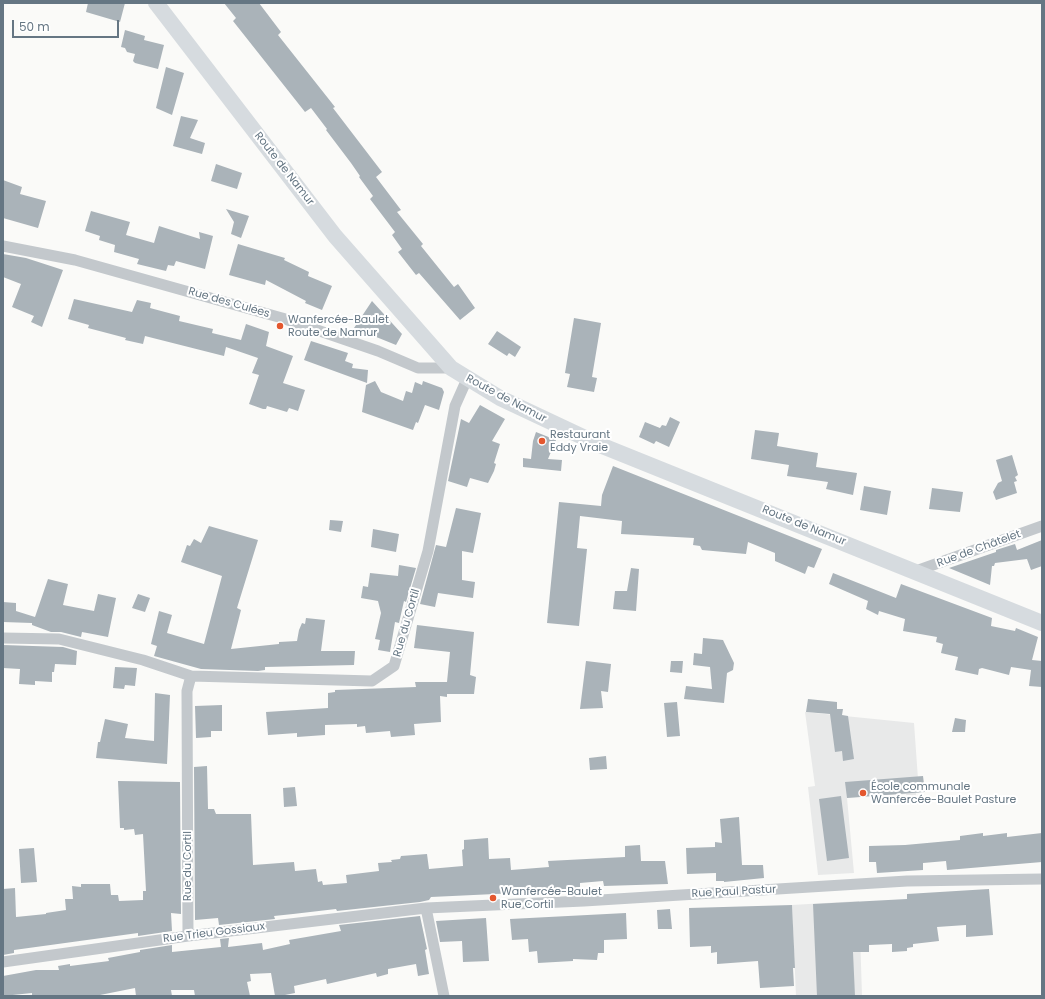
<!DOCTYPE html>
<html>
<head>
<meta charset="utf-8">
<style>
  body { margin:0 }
  #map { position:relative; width:1045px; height:999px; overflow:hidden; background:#fafaf8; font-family:Poppins,sans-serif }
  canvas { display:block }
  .frame { position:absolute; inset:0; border:4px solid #657683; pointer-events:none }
  .scale { position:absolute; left:12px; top:20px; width:107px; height:18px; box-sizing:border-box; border:2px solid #657683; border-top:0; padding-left:5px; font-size:12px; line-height:14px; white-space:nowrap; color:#657683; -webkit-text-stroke:3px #fff; paint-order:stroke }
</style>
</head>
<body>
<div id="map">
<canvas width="1045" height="999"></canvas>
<div class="frame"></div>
<div class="scale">50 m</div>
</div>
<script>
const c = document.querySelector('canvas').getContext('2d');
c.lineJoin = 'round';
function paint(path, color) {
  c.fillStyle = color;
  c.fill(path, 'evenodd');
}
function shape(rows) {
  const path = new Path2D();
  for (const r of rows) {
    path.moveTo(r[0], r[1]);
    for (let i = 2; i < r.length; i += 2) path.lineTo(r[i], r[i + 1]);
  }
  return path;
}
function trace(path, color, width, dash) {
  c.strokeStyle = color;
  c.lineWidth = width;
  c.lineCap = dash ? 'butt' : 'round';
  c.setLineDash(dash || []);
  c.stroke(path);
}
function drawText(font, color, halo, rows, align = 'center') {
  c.font = font + ' Poppins,sans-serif';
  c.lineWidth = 4;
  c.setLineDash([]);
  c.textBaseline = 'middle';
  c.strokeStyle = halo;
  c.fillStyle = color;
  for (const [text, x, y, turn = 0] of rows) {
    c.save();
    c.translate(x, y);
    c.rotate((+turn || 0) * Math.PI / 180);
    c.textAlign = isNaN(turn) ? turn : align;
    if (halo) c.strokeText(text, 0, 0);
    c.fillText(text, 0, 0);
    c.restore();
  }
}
paint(shape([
  [805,712,914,723,919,793,916,793,916,803,908,804,906,794,847,798,854,873,818,875,808,787,815,786],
  [859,901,862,996,796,996,792,905]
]), '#e8e9e9');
paint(shape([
  [88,3,125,3,120,22,86,12],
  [224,3,259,3,281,32,278,35,335,107,333,108,382,172,376,177,401,210,397,212,423,244,421,246,454,287,458,284,475,308,460,320,419,273,416,275,398,252,402,249,392,235,395,232,370,199,373,196,359,177,360,176,351,163,326,130,327,129,311,108,305,112,233,21,236,18],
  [125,30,145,36,144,40,164,45,158,69,135,63,133,61,135,54,127,52,125,48,121,47],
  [166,67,184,73,172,115,156,108],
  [181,116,198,120,190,138,205,143,202,154,173,146],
  [216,164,242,173,237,189,211,181],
  [3,180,22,187,20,194,46,201,38,228,3,218],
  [226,209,249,216,241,238,231,234,234,222],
  [91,211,130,222,126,235,154,243,159,226,200,239,199,232,213,236,205,269,176,261,174,266,168,265,166,271,137,264,139,259,114,252,115,245,99,240,100,236,85,231],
  [238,244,285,258,284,260,309,272,308,276,332,286,322,310,305,303,306,301,266,280,265,285,229,275],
  [3,254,26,258,63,270,42,327,31,322,34,316,12,307,21,284,3,277],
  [74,299,132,312,137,300,151,303,150,308,180,316,179,321,213,329,212,333,241,340,246,324,269,332,266,346,293,356,283,383,305,390,298,411,289,408,287,412,267,406,266,409,263,409,249,404,259,375,252,373,258,358,226,347,224,356,145,336,143,344,125,340,126,338,88,328,89,325,68,319],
  [372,301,402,334,396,345,354,328],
  [574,318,601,323,592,377,597,378,594,392,567,387,570,374,565,373],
  [497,331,521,347,515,357,509,353,507,356,488,344],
  [311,341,348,353,345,361,353,364,352,368,368,370,367,383,304,360],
  [375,381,381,392,403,401,406,391,412,393,415,382,422,385,423,381,442,388,444,392,439,410,425,405,418,423,416,422,413,430,362,412,366,385],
  [480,405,505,419,492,441,500,444,494,463,496,464,494,471,488,483,470,478,467,487,448,481,461,419,469,423],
  [670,417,680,422,669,447,656,441,654,444,639,437,645,422,660,428,662,425,666,426],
  [755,430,779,433,777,446,818,453,816,467,857,473,853,495,826,489,828,482,787,476,789,465,751,459],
  [536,432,556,440,548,459,562,460,561,471,523,467,523,458,531,459,533,441],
  [1012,455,1018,475,1015,477,1017,481,1014,482,1017,493,996,500,993,492,998,483,1002,481,996,460],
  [613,466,822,549,814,568,808,566,805,574,775,561,775,553,748,542,746,554,702,550,700,546,693,545,694,538,621,534,622,521,580,516,577,548,587,549,579,626,547,623,559,502,601,506,602,495],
  [864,486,891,491,887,515,860,510],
  [932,488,963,492,960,512,929,509],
  [456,508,481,513,473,553,462,551,462,580,475,582,473,598,438,593,435,607,420,604,436,545,446,547],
  [330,520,343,521,341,532,329,530],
  [209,526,258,540,237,608,241,610,231,649,279,644,279,642,297,641,299,630,302,623,305,624,306,618,325,620,321,651,355,651,354,665,265,667,265,670,258,671,201,669,154,656,157,646,151,644,159,611,172,615,167,633,204,644,222,576,181,562,187,545,190,546,194,539,201,543],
  [373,529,399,534,396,552,371,547],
  [1042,540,1042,566,1031,570,1027,559,995,563,994,566,992,566,990,585,949,568,996,552,996,550,1015,544,1017,550],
  [399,565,416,568,406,602,404,601,399,623,395,622,390,652,378,650,380,640,375,639,381,613,378,601,361,598,363,586,368,587,370,573,398,576],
  [631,568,639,569,636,611,613,609,615,591,627,591],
  [833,573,896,598,901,584,992,618,991,626,1015,631,1016,628,1038,637,1032,660,1042,661,1042,687,1029,686,1031,670,1011,667,1009,675,982,668,979,669,978,675,955,670,958,657,941,653,943,644,936,642,937,637,903,631,905,619,879,611,878,615,866,609,868,601,829,584],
  [48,579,68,584,63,605,94,611,98,594,116,598,108,637,82,632,81,637,61,632,51,632,32,625,32,623,3,622,3,602,16,603,16,611,35,617],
  [138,594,150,598,145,612,132,608],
  [417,625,474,632,470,675,476,677,474,694,447,694,447,697,440,696,441,722,414,724,415,735,391,737,390,731,366,733,365,726,357,727,357,724,325,725,325,735,297,737,297,733,268,735,266,712,328,708,328,693,335,692,335,690,416,687,415,682,447,682,450,652,414,648],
  [703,638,723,640,734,663,733,670,727,673,724,703,684,699,686,686,712,689,710,667,693,665,694,653,702,654],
  [3,645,63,647,77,651,76,665,55,664,54,672,52,672,52,682,35,681,35,685,19,684,20,669,3,668],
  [586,661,611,664,608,692,601,691,603,708,580,709],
  [671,661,683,661,682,673,670,672],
  [115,667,137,668,135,686,125,685,124,689,113,688],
  [155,693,170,695,167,764,96,758,98,742,100,742,105,719,128,724,125,738,154,741],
  [808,699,837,702,837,709,843,709,842,715,848,716,854,759,843,761,842,751,835,752,830,714,806,712],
  [677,702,680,736,667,737,664,703],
  [222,705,222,731,211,731,211,737,196,738,195,706],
  [955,718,966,720,965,732,952,732],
  [606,756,607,769,590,770,589,758],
  [207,766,208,809,214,809,216,814,251,814,253,865,294,862,295,871,316,869,318,882,322,881,323,885,347,883,346,875,379,871,378,863,392,862,391,860,400,859,401,856,427,854,429,869,463,866,462,850,464,849,464,840,488,838,489,859,510,858,511,870,549,867,548,861,625,857,625,846,640,845,641,861,665,861,668,884,604,886,603,881,580,883,580,890,431,897,429,900,420,902,337,911,336,909,293,914,274,916,275,919,219,925,218,918,195,920,194,767],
  [923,776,925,792,847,798,845,782],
  [118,781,180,782,181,914,171,913,172,931,138,936,138,933,14,950,14,953,3,955,3,889,15,888,16,917,46,914,46,913,66,910,65,899,73,899,72,886,81,887,81,884,110,884,111,895,118,895,119,901,143,900,143,891,146,891,143,834,135,835,134,829,124,830,124,828,120,828],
  [295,787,297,806,284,807,283,788],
  [841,796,849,858,827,861,819,799],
  [739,817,742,865,763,865,764,878,724,882,724,881,716,881,716,873,687,874,686,848,715,847,715,842,722,843,720,819],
  [983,833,983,836,1007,833,1007,837,1042,833,1042,862,947,870,946,861,923,863,923,870,877,873,876,862,869,862,869,846,905,845,960,840,960,836],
  [34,848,37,882,21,883,19,849],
  [989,889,993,935,966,937,966,925,937,927,939,941,913,944,913,947,907,948,907,951,892,952,892,944,869,945,869,952,853,952,855,996,817,996,813,904,907,899,907,894],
  [792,905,795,968,793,968,794,986,760,988,758,961,717,964,717,952,711,953,711,946,690,947,689,908],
  [670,909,672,929,658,929,657,910],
  [626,913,627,939,604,940,604,953,598,953,597,960,573,959,573,961,538,963,537,951,529,952,528,939,512,940,510,919],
  [420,916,427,949,425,950,429,974,418,976,416,964,388,969,388,974,377,977,376,973,327,984,326,979,294,986,295,993,280,996,275,996,271,973,250,974,251,981,247,982,250,996,195,996,194,990,171,990,172,996,136,996,135,988,95,996,63,996,63,995,32,996,32,993,3,996,3,976,36,970,59,970,58,966,70,964,70,966,109,961,108,958,140,952,140,950,172,945,172,952,221,947,220,939,229,938,228,947,262,943,263,950,290,944,289,940,341,931,339,925],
  [486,918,489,961,463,962,462,941,440,942,436,921]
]), '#aab3b9');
trace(shape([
  [3,246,75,260,282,318,378,351,418,368,451,368],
  [916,571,1042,526],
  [3,638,59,639,143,660,191,676],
  [426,908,444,996],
  [188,936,187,691,191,676,372,681,394,666,428,551,455,406,467,379],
  [3,962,188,936,426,908,584,901,907,881,1042,879]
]), '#c3c8cc', 11);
trace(shape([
  [156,3,335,236,451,368,500,398,600,445,1042,623]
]), '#d6dbdf', 16);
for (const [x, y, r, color] of [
  [280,326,4,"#e4572e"],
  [542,441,4,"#e4572e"],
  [863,793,4,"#e4572e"],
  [493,898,4,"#e4572e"]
]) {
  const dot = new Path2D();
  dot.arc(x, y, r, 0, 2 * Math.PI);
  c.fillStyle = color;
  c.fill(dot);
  trace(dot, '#fff', 1.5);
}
drawText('11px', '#657683', '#fff', [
  ["Route de Namur",284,169,52],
  ["Rue des Culées",229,303,16],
  ["Route de Namur",506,399,28],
  ["Route de Namur",804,526,22],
  ["Rue de Châtelet",979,549,-20],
  ["Rue du Cortil",407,623,-74],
  ["Rue du Cortil",188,866,-90],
  ["Rue Paul Pastur",734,892,-3],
  ["Rue Trieu Gossiaux",214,933,-7]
]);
drawText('11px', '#657683', '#fff', [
  ["Wanfercée-Baulet",288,320],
  ["Route de Namur",288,333],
  ["Restaurant",550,435],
  ["Eddy Vraie",550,448],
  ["École communale",871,787],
  ["Wanfercée-Baulet Pasture",871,800],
  ["Wanfercée-Baulet",501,892],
  ["Rue Cortil",501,905]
], 'left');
</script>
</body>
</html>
